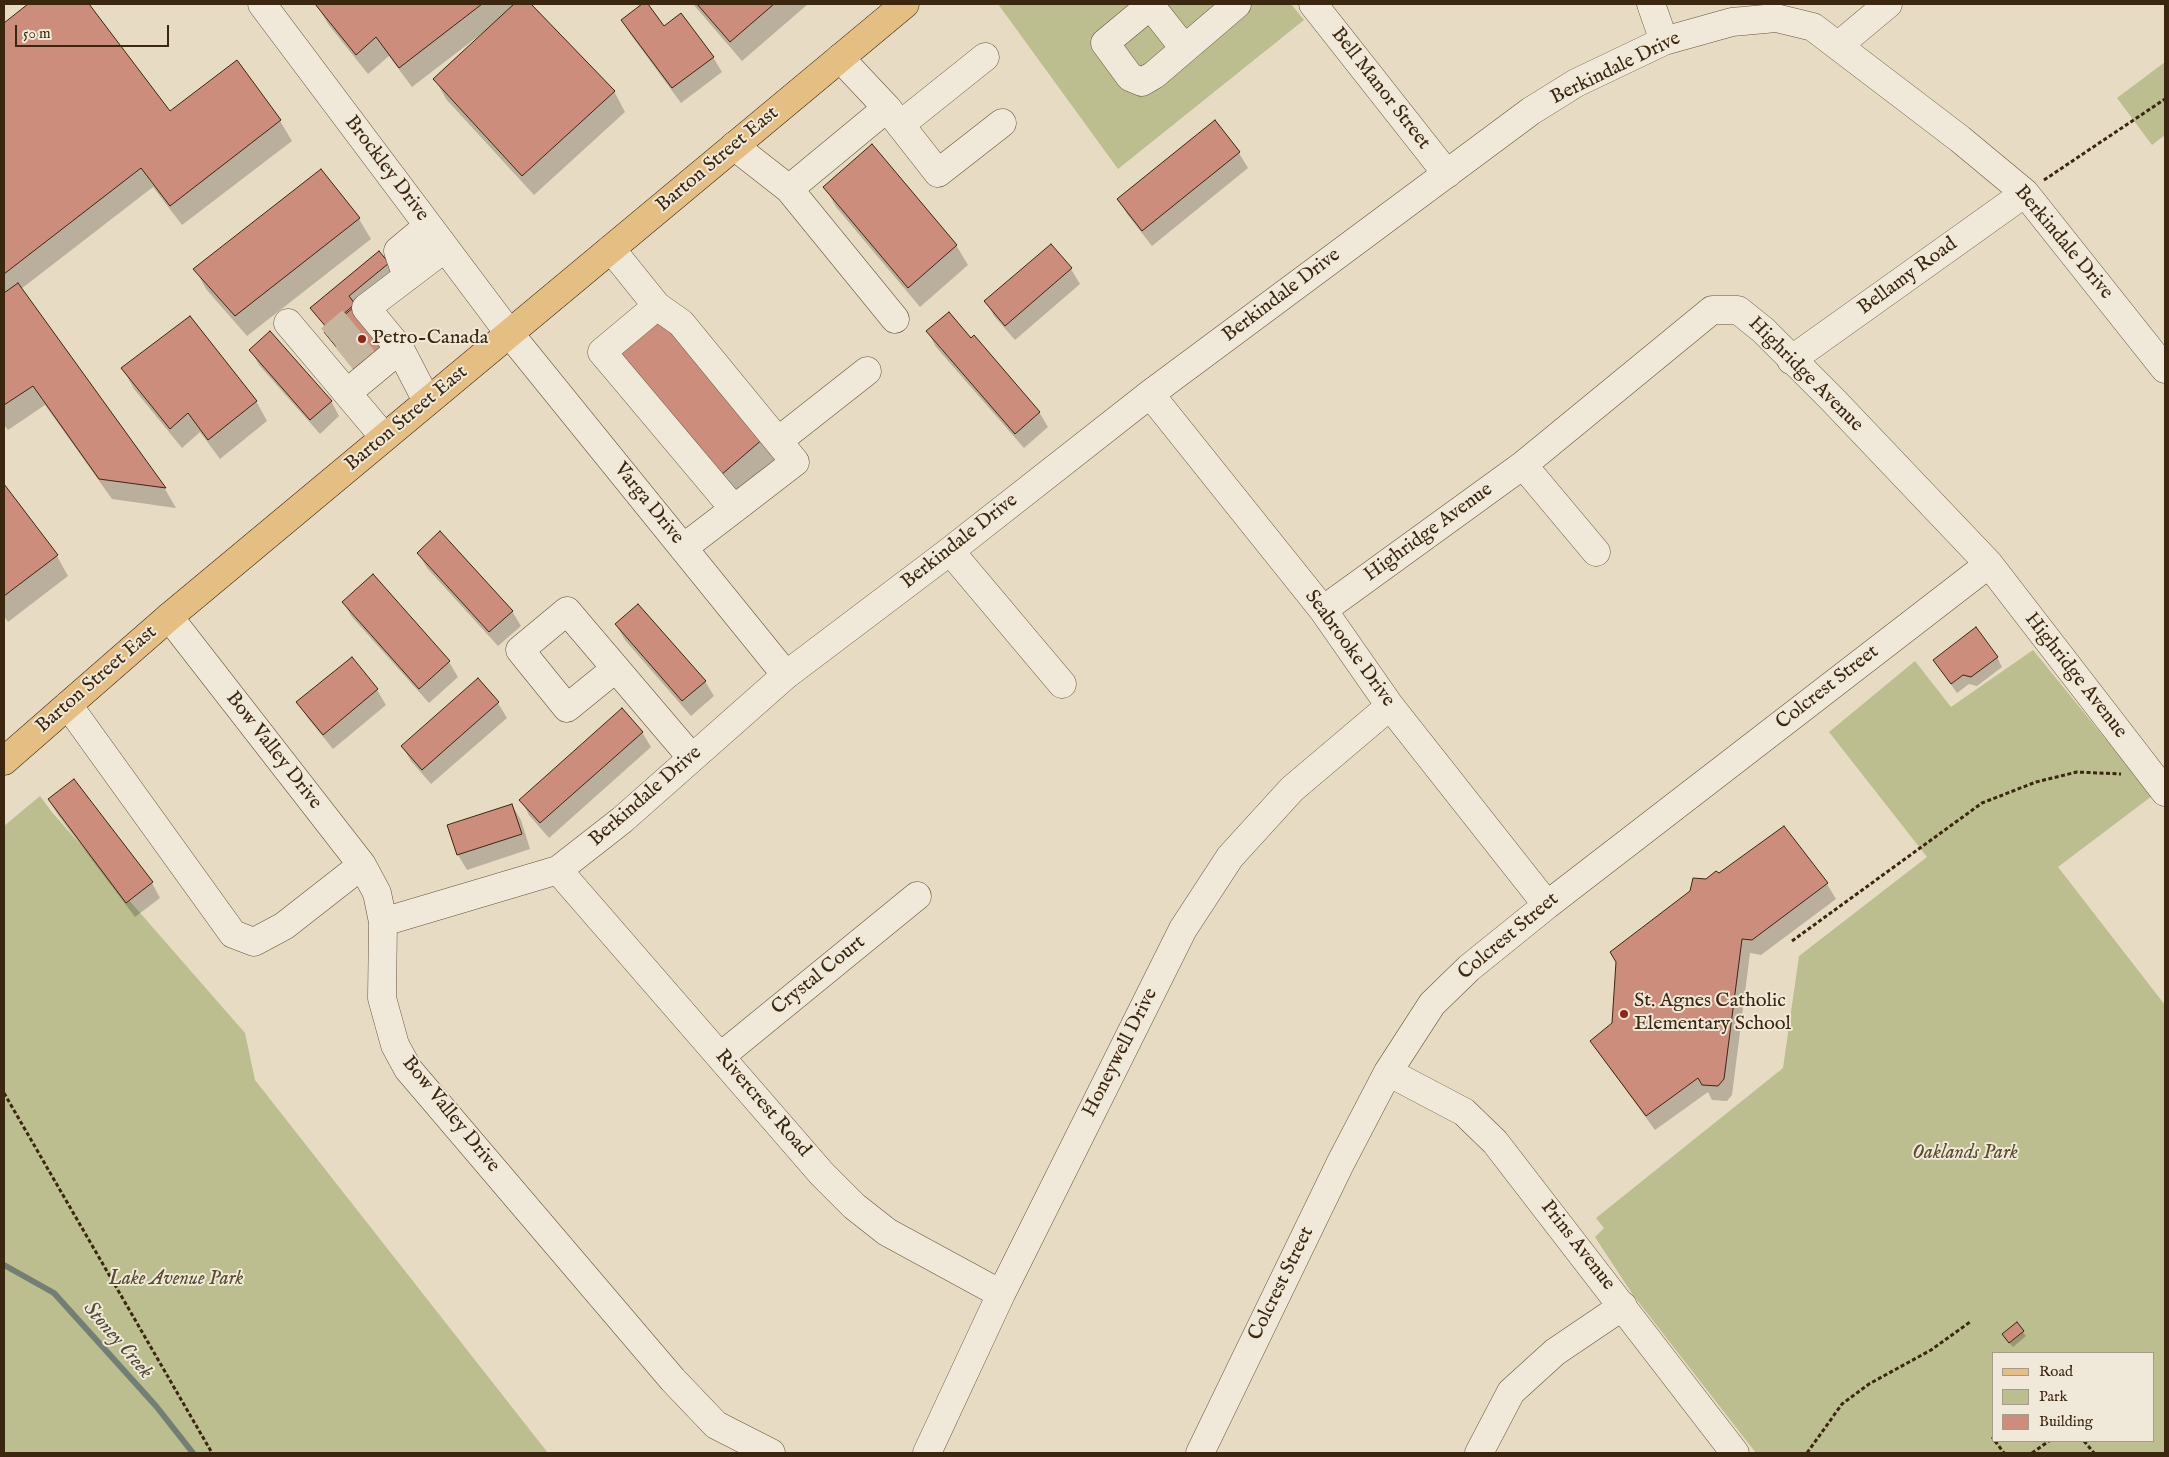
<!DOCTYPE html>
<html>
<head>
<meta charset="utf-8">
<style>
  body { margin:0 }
  #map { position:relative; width:2169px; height:1457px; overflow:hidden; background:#e8dbc3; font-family:"IM FELL English",serif }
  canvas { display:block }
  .frame { position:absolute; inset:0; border:5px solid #3b260f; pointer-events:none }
  .legend { position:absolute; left:1992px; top:1352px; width:162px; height:90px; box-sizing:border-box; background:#f0e8d8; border:1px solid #a89a88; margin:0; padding:6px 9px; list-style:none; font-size:15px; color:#3b260f }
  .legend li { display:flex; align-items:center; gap:10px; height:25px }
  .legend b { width:25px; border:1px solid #a89a88 }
  .scale { position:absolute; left:15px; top:25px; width:154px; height:22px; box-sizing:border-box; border:2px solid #3b260f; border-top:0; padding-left:6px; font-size:15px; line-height:18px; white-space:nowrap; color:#3b260f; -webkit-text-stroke:4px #f0e8d8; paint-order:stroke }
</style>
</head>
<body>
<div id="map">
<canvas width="2169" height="1457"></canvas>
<div class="frame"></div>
<ul class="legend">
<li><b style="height:6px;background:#e4be82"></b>Road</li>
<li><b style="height:14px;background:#bcbe8f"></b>Park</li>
<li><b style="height:14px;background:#cd8d7c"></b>Building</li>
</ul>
<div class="scale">50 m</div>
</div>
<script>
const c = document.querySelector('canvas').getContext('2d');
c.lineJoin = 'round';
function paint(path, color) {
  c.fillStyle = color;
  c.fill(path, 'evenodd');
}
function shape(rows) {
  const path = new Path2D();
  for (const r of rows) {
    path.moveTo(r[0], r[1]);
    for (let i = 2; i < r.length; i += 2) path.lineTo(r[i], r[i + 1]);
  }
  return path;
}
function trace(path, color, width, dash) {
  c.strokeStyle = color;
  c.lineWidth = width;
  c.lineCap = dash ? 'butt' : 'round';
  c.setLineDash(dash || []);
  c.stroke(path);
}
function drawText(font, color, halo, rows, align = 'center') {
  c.font = font + ' "IM FELL English",serif';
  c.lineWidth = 4;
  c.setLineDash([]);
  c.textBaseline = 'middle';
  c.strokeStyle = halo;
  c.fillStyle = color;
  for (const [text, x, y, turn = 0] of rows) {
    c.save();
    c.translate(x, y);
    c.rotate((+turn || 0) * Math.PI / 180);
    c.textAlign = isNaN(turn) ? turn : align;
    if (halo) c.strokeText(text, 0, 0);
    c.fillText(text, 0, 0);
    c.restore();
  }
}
paint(shape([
  [998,4,1291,4,1304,20,1118,169],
  [2165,62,2165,135,2152,145,2117,98],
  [2033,650,2152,796,2058,867,2165,1005,2165,1453,1756,1453,1633,1295,1595,1237,1604,1228,1596,1218,1783,1068,1799,956,1927,857,1829,732,1915,661,1951,707],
  [1993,1353,2153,1353,2153,1441,1993,1441],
  [40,796,51,811,245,1033,255,1080,548,1453,4,1453,4,826]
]), '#bcbe8f');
paint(shape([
  [30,4,87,4,169,112,236,61,280,121,292,141,182,225,153,187,21,289,165,489,176,508,112,499,45,405,8,430,4,425,4,24],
  [316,4,529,4,614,91,625,112,534,195,446,99,435,79,482,35,481,34,412,87,389,56,368,74,328,24],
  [644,4,664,27,713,57,722,72,681,103,631,35,622,20],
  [693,4,808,4,742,61],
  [1214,122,1239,153,1248,168,1152,246,1127,214,1118,199],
  [321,171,359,219,371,239,247,336,206,289,195,269],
  [825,187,956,245,968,265,920,307,836,207],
  [388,264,393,273,363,380,328,337,325,332,328,330,312,308],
  [1071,269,1080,284,1015,340,994,316,986,301],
  [928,332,1039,412,1048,427,1024,448,936,347],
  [251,350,331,401,339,416,320,434,259,365],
  [626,368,763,439,775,459,733,495],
  [123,369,256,401,267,421,220,459,200,432,182,448,134,389],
  [4,486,57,556,68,576,8,622,4,616],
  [418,553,512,611,521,626,498,646,427,568],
  [373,576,449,662,458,677,429,703,352,617,343,602],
  [616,625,705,681,714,696,691,716,625,640],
  [1997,657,2002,667,1977,686,1969,684,1957,693,1934,660],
  [352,659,377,690,386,705,333,749,307,717,298,702],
  [478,680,498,703,507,718,431,784,411,761,402,746],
  [642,732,651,747,549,838,529,815,521,800],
  [49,800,152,883,160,898,135,917,58,815],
  [512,805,521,820,530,849,467,870,458,855,449,826],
  [1827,884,1836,899,1761,955,1750,953,1732,1095,1727,1101,1712,1100,1708,1092,1655,1130,1601,1056,1592,1041,1613,1024,1618,963],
  [2017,1324,2026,1336,2013,1347,2006,1339]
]), '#0003');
trace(shape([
  [4,1265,54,1293,156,1406,193,1453]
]), '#737e77', 6);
const building = shape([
  [28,4,89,4,170,111,237,60,281,120,170,206,141,168,4,274,4,23,28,4],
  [315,4,482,4,399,68,376,37,356,55,315,4],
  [514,4,531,4,615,91,522,176,433,79,514,4],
  [642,4,648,4,664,26,681,13,714,57,672,88,621,20,642,4],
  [697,4,774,4,730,42,697,4],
  [1215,120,1240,152,1142,231,1117,199,1215,120],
  [872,144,957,245,908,288,823,187,872,144],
  [321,169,360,218,235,316,193,269,321,169],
  [1051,244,1072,268,1005,326,984,301,1051,244],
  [379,251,389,263,349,296,355,304,327,328,310,308,379,251],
  [18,283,166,488,99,479,33,386,4,405,4,293,18,283],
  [354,307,391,351,360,376,324,332,354,307],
  [656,310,764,438,721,475,613,347,656,310],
  [949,312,971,338,974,335,1040,412,1015,434,926,331,949,312],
  [190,316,257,401,208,440,188,413,170,429,121,368,190,316],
  [270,331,332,401,310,420,249,350,270,331],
  [4,484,58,555,4,596,4,484],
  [440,531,513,611,489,632,417,553,440,531],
  [373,574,450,661,419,689,342,602,373,574],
  [638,604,706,681,682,701,615,624,638,604],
  [1976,627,1998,657,1971,677,1963,675,1951,684,1933,660,1976,627],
  [352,657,378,689,323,735,296,702,352,657],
  [478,678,499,702,422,770,401,746,478,678],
  [622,708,643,732,540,823,519,800,622,708],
  [74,779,153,882,126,903,48,799,74,779],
  [512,804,522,834,457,855,447,825,512,804],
  [1784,826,1828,883,1752,940,1742,939,1724,1079,1718,1086,1702,1085,1698,1078,1646,1116,1590,1041,1612,1023,1616,962,1610,952,1690,891,1693,878,1706,879,1716,871,1719,873,1784,826],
  [2017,1322,2024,1331,2009,1343,2002,1334,2017,1322]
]);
paint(building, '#cd8d7c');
trace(building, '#3b260f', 1);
trace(shape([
  [330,339,360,314],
  [344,358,375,333]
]), '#c5b79f', 28, [28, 14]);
const minor = shape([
  [262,4,509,333,786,675],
  [1152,4,1105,43,1130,77,1142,82,1154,75,1237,4],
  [1313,4,1447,174],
  [1651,4,1664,41],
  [1150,5,1184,48],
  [1839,45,1888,4],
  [840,58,887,108],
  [900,125,985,57],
  [734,146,789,189],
  [611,249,657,306,602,352,734,509,683,548],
  [407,277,398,251,428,226],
  [657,306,681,323,795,462,734,509],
  [895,319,789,189,887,108,938,173,1002,123],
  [288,323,384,437],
  [1791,360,2025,193],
  [347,393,400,349],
  [1150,394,1323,610,1390,706,1547,905],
  [427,401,400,349,366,308,445,248],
  [778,441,867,371],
  [1523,465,1596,552],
  [950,551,1062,684],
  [1323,610,1523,465,1712,310,1738,310,1763,330,1832,399,1989,564,2165,792],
  [169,617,362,865,377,893,383,922,382,998,395,1045,408,1069,673,1380,716,1425,771,1453],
  [615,669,567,708,520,650,567,611,692,758],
  [68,705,233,934,254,942,284,926,362,865],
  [558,870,822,1174,854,1206,887,1232,1001,1294],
  [383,922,558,870,622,820,786,675,950,551,1150,394,1531,111,1576,83,1664,41,1732,22,1776,18,1813,27,1960,139,2025,193,2165,369],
  [721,1056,917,896],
  [1388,1072,1464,1112,1495,1142,1735,1453],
  [927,1453,1001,1294,1183,929,1230,857,1292,789,1390,706],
  [1200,1453,1340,1164,1388,1072,1432,1004,1469,968,1547,905,1989,564],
  [1479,1453,1511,1392,1555,1352,1623,1306]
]);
const major = shape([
  [4,761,169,617,905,4]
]);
trace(minor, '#66533c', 29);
trace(major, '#3b260f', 29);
trace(shape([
  [2044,180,2165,99],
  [1792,941,1982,803,2036,782,2077,772,2121,774],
  [4,1093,212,1453],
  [1992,1437,1993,1438],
  [1995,1441,2004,1453],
  [2084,1441,2094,1453],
  [1807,1453,1842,1404,1869,1384,1931,1350,1970,1322],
  [2032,1453,2049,1441]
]), '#3b260f', 3, [4, 2.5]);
trace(minor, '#f0e8d8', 28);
trace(major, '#e4be82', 28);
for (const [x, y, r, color] of [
  [362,339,5,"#8f2418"],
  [1624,1014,5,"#8f2418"]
]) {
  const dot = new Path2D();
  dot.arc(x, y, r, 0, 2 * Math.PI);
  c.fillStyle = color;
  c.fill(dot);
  trace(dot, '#f0e8d8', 2);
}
drawText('20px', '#3b260f', '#f0e8d8', [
  ["Berkindale Drive",1616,69,-26],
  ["Bell Manor Street",1380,89,52],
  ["Barton Street East",718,160,-40],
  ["Brockley Drive",386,169,53],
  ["Berkindale Drive",2063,243,50],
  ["Bellamy Road",1908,277,-36],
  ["Berkindale Drive",1282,296,-37],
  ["Highridge Avenue",1805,375,45],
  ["Barton Street East",407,419,-40],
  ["Varga Drive",648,504,51],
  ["Highridge Avenue",1429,533,-36],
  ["Berkindale Drive",960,542,-38],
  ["Seabrooke Drive",1349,649,54],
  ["Highridge Avenue",2075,676,52],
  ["Barton Street East",97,680,-41],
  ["Colcrest Street",1828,688,-38],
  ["Bow Valley Drive",273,751,52],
  ["Berkindale Drive",646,797,-41],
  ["Colcrest Street",1509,937,-40],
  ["Crystal Court",819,976,-39],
  ["Honeywell Drive",1121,1053,-63],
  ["Rivercrest Road",762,1104,49],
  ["Bow Valley Drive",450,1115,51],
  ["Prins Avenue",1577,1246,52],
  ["Colcrest Street",1282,1284,-64]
]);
drawText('20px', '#3b260f', '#f0e8d8', [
  ["Petro-Canada",372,339],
  ["St. Agnes Catholic",1634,1002],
  ["Elementary School",1634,1025]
], 'left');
drawText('italic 20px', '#5b4c2f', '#f0e8d8', [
  ["Oaklands Park",1965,1154],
  ["Lake Avenue Park",176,1280]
]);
drawText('italic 21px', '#524b3a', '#f0e8d8', [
  ["Stoney Creek",117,1341,49]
]);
</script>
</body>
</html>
